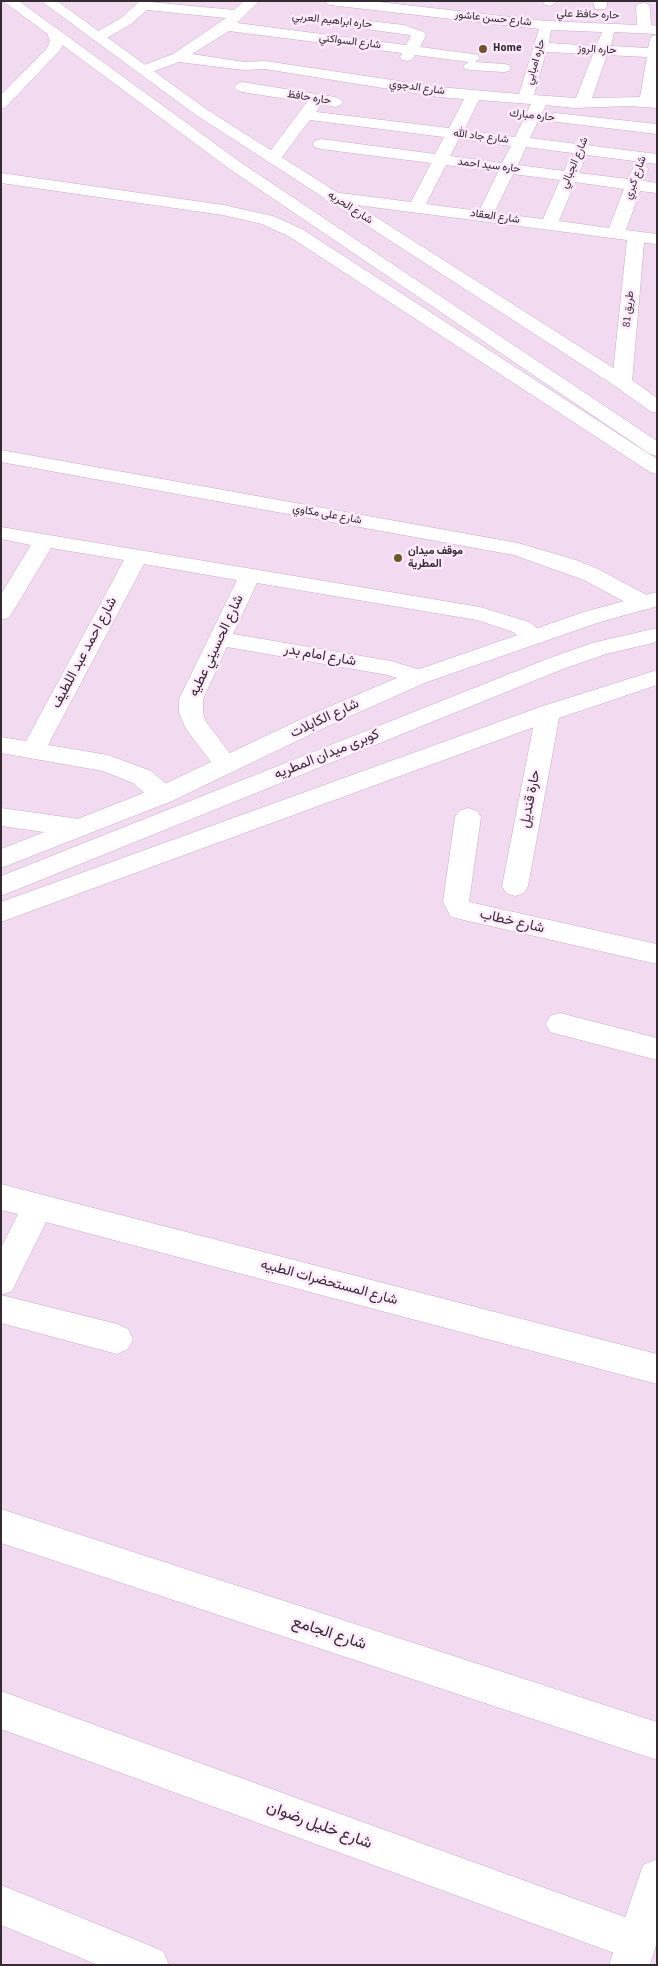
<!DOCTYPE html>
<html>
<head>
<meta charset="utf-8">
<style>
  body { margin:0 }
  #map { position:relative; width:658px; height:1966px; overflow:hidden; background:#f2dbf0; font-family:"Source Sans 3",sans-serif }
  canvas { display:block }
  .frame { position:absolute; inset:0; border:2px solid #332a32; pointer-events:none }
</style>
</head>
<body>
<div id="map">
<canvas width="658" height="1966"></canvas>
<div class="frame"></div>
</div>
<script>
const c = document.querySelector('canvas').getContext('2d');
c.lineJoin = 'round';
function shape(rows) {
  const path = new Path2D();
  for (const r of rows) {
    path.moveTo(r[0], r[1]);
    for (let i = 2; i < r.length; i += 2) path.lineTo(r[i], r[i + 1]);
  }
  return path;
}
function trace(path, color, width, dash) {
  c.strokeStyle = color;
  c.lineWidth = width;
  c.lineCap = dash ? 'butt' : 'round';
  c.setLineDash(dash || []);
  c.stroke(path);
}
function paint(path, color) {
  c.fillStyle = color;
  c.fill(path, 'evenodd');
}
function drawText(font, color, halo, rows, align = 'center') {
  c.font = font + ' "Source Sans 3",Vazirmatn,sans-serif';
  c.lineWidth = 5;
  c.setLineDash([]);
  c.textBaseline = 'middle';
  c.strokeStyle = halo;
  c.fillStyle = color;
  for (const [text, x, y, turn = 0] of rows) {
    c.save();
    c.translate(x, y);
    c.rotate((+turn || 0) * Math.PI / 180);
    c.textAlign = isNaN(turn) ? turn : align;
    if (halo) c.strokeText(text, 0, 0);
    c.fillText(text, 0, 0);
    c.restore();
  }
}
const minor = shape([
  [140,1,234,10,244,1,259,1,237,23,406,45,411,36,410,35,344,26,339,25,337,22,339,19,344,18,404,25,424,32,426,35,420,47,473,54,478,55,480,58,475,62,504,64,509,65,511,68,509,71,504,72,470,70,465,69,463,66,469,62,415,55,412,60,407,61,402,60,400,57,402,53,229,31,192,54,244,62,265,61,439,87,519,94,539,29,330,5,323,1,370,1,546,21,637,25,636,7,638,4,643,3,648,4,650,7,651,25,657,26,657,34,614,32,611,46,648,48,650,39,652,36,657,35,657,108,629,106,574,108,546,105,530,138,657,154,657,164,526,147,518,165,564,171,570,158,576,156,582,158,584,161,579,173,628,179,634,166,640,164,646,166,648,169,644,181,657,183,657,193,640,191,626,230,657,234,657,244,644,243,632,382,629,386,622,388,615,386,612,382,627,240,326,201,324,197,326,193,332,192,411,202,431,163,321,149,315,147,313,144,315,141,321,139,435,154,444,137,310,120,279,161,273,163,267,161,265,158,307,102,242,92,237,90,234,87,237,84,242,82,335,97,340,99,343,102,340,105,335,107,322,104,316,112,449,128,464,99,439,97,265,69,244,70,179,62,149,73,139,73,137,70,139,67,173,54,226,18,147,10,131,24,103,40,93,40,91,37,93,34,121,18,140,1],
  [551,30,602,32,596,46,549,43,551,30],
  [546,52,593,54,576,98,534,95,546,52],
  [607,55,647,57,640,97,592,98,607,55],
  [479,100,531,104,515,137,464,130,479,100],
  [459,139,511,146,502,163,450,156,459,139],
  [446,165,498,172,479,211,426,204,446,165],
  [513,174,560,180,543,219,494,213,513,174],
  [575,182,624,189,609,228,559,221,575,182],
  [543,1,557,1,557,2,550,6,545,5,543,1],
  [593,1,607,1,607,6,605,9,595,9,593,1],
  [54,29,59,30,64,41,61,49,6,107,1,109,1,95,47,48,50,41,47,33,49,30,54,29],
  [555,113,657,124,657,134,549,121,547,118,549,115,555,113],
  [1,173,223,205,273,216,302,229,657,459,657,474,650,472,290,237,262,224,223,215,1,183,1,173],
  [1,450,518,543,576,560,600,570,652,598,655,603,652,608,644,610,636,608,584,580,514,555,1,462,1,450],
  [1,527,480,607,529,622,542,632,545,637,542,642,534,644,526,642,513,632,477,620,257,583,233,634,391,661,427,672,431,677,427,682,419,685,388,675,227,647,203,699,203,713,206,722,239,765,236,771,227,773,218,771,186,729,179,713,179,699,237,580,144,564,48,745,108,755,151,771,172,789,175,795,172,801,163,804,154,801,133,783,103,771,1,753,1,737,26,741,124,560,51,548,9,618,1,620,1,594,31,545,1,539,1,527],
  [548,705,556,707,560,713,528,886,524,893,515,896,506,893,502,886,536,713,540,707,548,705],
  [1,808,79,819,88,822,92,828,88,834,79,837,1,826,1,808],
  [468,808,477,811,481,817,469,902,657,944,657,964,451,917,443,902,455,817,459,811,468,808],
  [560,1013,657,1038,657,1060,550,1032,546,1024,550,1016,560,1013],
  [1,1184,657,1354,657,1384,46,1222,12,1291,1,1295,1,1248,18,1214,1,1210,1,1184],
  [1,1295,117,1324,128,1329,133,1339,128,1349,117,1354,1,1323,1,1295],
  [1,1509,657,1722,657,1760,1,1543,1,1509],
  [1,1691,636,1921,650,1927,656,1941,650,1955,636,1961,1,1729,1,1691],
  [1,1885,163,1951,169,1965,98,1965,1,1925,1,1885]
]);
const major = shape([
  [3,1,19,1,243,164,657,441,657,456,650,454,231,170,3,1],
  [41,1,57,1,206,109,629,378,657,398,657,413,650,411,615,386,196,115,41,1],
  [657,592,657,606,600,622,427,682,330,725,172,801,1,868,1,849,154,789,314,713,411,672,584,612,657,592],
  [657,628,657,642,606,654,563,669,1,896,1,876,547,659,592,643,657,628],
  [657,670,657,685,556,719,1,922,1,902,540,707,657,670],
  [657,1859,657,1942,650,1965,609,1965,643,1865,657,1859]
]);
trace(minor, '#c5aec3', 1);
trace(major, '#c5aec3', 1);
paint(minor, '#fff');
paint(major, '#fff');
for (const [x, y, r, color] of [
  [483,49,5,"#6e5426"],
  [398,558,5,"#6e5426"]
]) {
  const dot = new Path2D();
  dot.arc(x, y, r, 0, 2 * Math.PI);
  c.fillStyle = color;
  c.fill(dot);
  trace(dot, '#fceafb', 2);
}
drawText('11px', '#332a32', '#fceafb', [
  ["حاره حافظ علي",588,15,2],
  ["شارع حسن عاشور",493,19,6],
  ["حاره ابراهيم العربي",332,21,6],
  ["شارع السواكني",350,42,7],
  ["حاره الروز",597,50,3],
  ["حاره امبابي",536,62,-74],
  ["شارع الدجوي",417,88,8],
  ["حاره حافظ",309,98,9],
  ["حاره مبارك",532,116,6],
  ["شارع جاد الله",481,137,7],
  ["شارع الجبالي",575,163,-67],
  ["حاره سيد احمد",489,166,7],
  ["شارع كبري",636,178,-70],
  ["شارع الحريه",350,208,33],
  ["شارع العقاد",495,217,8],
  ["طريق 81",629,309,-84],
  ["شارع على مكاوي",327,515,10]
]);
drawText('bold 11px', '#332a32', '#fceafb', [
  ["Home",493,49],
  ["موقف ميدان",408,552],
  ["المطرية",408,565]
], 'left');
drawText('14px', '#332a32', '#fceafb', [
  ["شارع الحسيني عطيه",217,646,-65],
  ["شارع احمد عبد اللطيف",85,653,-62],
  ["شارع امام بدر",320,656,10],
  ["شارع الكابلات",325,719,-25],
  ["كوبرى ميدان المطريه",327,755,-22],
  ["حارة قنديل",531,799,-79],
  ["شارع خطاب",512,922,13],
  ["شارع المستحضرات الطبيه",329,1283,15]
]);
drawText('16px', '#332a32', '#fceafb', [
  ["شارع الجامع",329,1634,18],
  ["شارع خليل رضوان",319,1826,20]
]);
</script>
</body>
</html>
